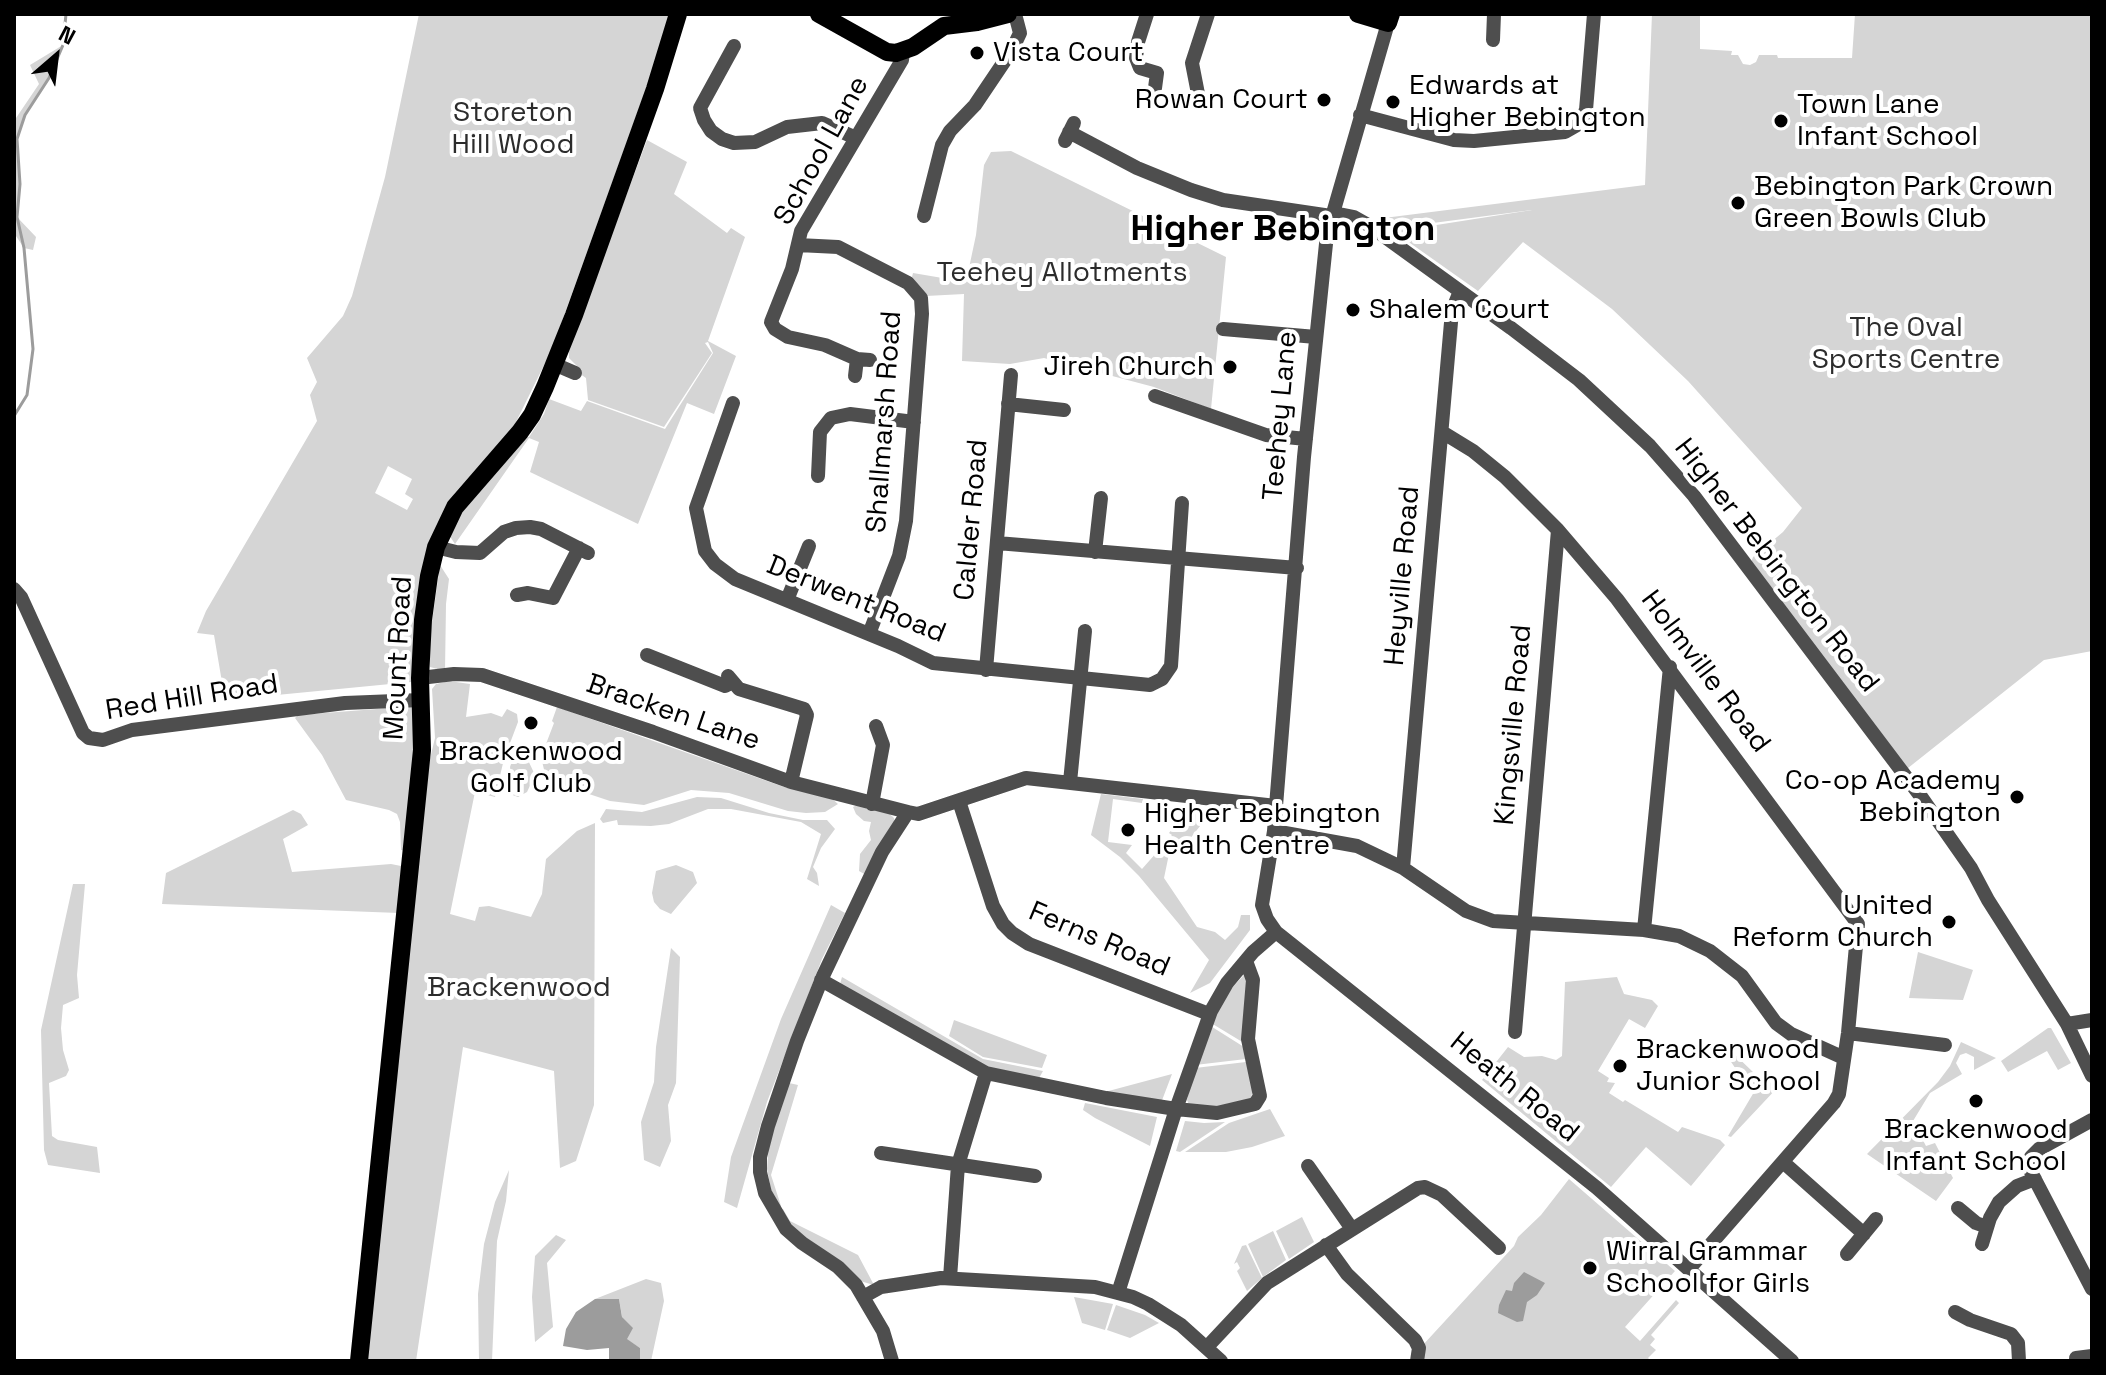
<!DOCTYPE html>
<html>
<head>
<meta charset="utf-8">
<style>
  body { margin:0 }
  #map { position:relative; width:2106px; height:1375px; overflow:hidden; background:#fff; font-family:"Space Grotesk",sans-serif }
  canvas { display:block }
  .frame { position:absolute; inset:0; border:16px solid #000; pointer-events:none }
  .north { position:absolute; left:16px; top:16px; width:80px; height:80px; -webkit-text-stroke:6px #fff; paint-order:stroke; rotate:28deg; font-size:22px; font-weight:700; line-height:32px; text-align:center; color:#000 }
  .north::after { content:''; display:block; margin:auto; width:28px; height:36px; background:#000; clip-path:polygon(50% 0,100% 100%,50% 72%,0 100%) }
</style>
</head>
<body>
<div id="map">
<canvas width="2106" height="1375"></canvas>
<div class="frame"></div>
<div class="north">N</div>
</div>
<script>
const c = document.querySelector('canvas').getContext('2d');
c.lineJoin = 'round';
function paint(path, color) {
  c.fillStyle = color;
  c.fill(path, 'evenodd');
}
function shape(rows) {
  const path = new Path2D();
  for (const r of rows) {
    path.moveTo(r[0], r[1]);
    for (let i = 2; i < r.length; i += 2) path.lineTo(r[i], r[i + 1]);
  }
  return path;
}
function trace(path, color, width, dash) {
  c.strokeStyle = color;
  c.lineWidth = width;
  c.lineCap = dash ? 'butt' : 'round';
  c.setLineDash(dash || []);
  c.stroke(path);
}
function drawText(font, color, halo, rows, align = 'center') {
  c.font = font + ' "Space Grotesk",sans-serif';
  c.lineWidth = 8;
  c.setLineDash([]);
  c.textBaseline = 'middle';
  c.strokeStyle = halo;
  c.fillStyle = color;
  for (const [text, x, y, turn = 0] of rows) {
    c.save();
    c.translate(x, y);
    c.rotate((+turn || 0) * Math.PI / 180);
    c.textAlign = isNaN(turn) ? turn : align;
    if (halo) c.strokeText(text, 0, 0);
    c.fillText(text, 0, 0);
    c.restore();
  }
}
paint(shape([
  [419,14,673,14,552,349,514,426,455,493,431,541,417,613,411,682,225,700,214,635,197,633,206,611,317,421,310,395,317,382,307,358,343,316,352,296,385,177],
  [388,466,412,479,405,494,413,499,407,510,375,493],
  [1652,14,1700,14,1700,49,1732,51,1731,55,1738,55,1743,64,1750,65,1756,62,1759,55,1777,55,1778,58,1852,58,1855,14,2092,14,2092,651,2044,660,1903,772,1749,568,1753,557,1783,532,1802,508,1688,381,1612,309,1523,242,1478,291,1403,238,1411,229,1532,210,1410,226,1404,232,1397,234,1376,219,1645,185],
  [63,45,49,78,25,115,17,139,20,184,17,217,36,237,33,250,24,248,14,233,14,121,39,84,30,65],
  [647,140,687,162,674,194,727,233,731,228,745,237,708,341,736,356,714,414,687,403,638,524,530,472,539,442,529,438,455,544,449,535,460,507,523,436,529,437,544,414,549,399,581,411,587,401,665,429,713,353,708,342,705,343,712,353,664,427,588,400,586,378,576,371,578,367,569,358,569,349],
  [1011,151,1226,257,1211,409,1154,387,1044,358,1010,364,962,361,964,294,926,296,912,277,913,273,966,282,976,235,984,165,991,152],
  [440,565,449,579,446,604,445,671,430,667,430,636],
  [449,681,470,684,466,717,491,713,502,717,507,709,517,714,518,722,504,759,495,797,475,792,450,914,475,921,479,907,489,906,531,917,542,894,546,859,577,831,595,823,594,1105,576,1161,560,1168,554,1071,463,1047,416,1361,366,1361,428,767,435,738,432,689,436,684],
  [416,706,408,851,401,850,400,822,397,814,389,810,346,800,322,755,295,718,298,715],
  [557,707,784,787,830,797,838,804,825,812,806,813,788,811,729,793,691,790,644,805,610,801,577,790,548,786,541,757,554,723,552,721],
  [514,755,527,758,535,775,527,792,518,797,507,793,512,780,510,767],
  [1101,794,1143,799,1142,803,1113,799,1108,842,1132,845,1126,853,1142,869,1172,835,1169,833,1182,816,1175,810,1182,804,1212,811,1177,855,1169,854,1164,878,1197,927,1215,932,1225,940,1238,927,1241,915,1250,915,1250,930,1210,983,1190,993,1209,960,1139,876,1120,857,1091,835],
  [697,797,721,798,769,813,803,820,827,820,835,829,821,848,813,867,817,873,819,886,807,879,821,834,801,822,731,809,708,809,669,824,651,826,618,825,617,820,603,823,600,819,606,809,642,812],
  [859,804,889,813,894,818,895,826,866,875,859,871,860,854,871,840,869,831,871,822,864,821,856,814,853,807],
  [293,810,301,814,308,825,283,839,292,872,391,864,406,867,399,913,162,904,166,873],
  [676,865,693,872,697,883,671,914,660,909,654,902,652,893,656,871],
  [73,884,85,884,77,975,79,998,63,1005,61,1028,63,1050,69,1070,66,1076,49,1083,52,1136,58,1140,97,1147,100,1173,48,1165,44,1150,41,1030],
  [831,905,845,913,822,959,767,1102,737,1208,724,1202,731,1157,781,1019],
  [671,948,680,957,676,1083,668,1105,671,1141,660,1167,644,1160,641,1122,654,1082,656,1047],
  [1918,952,1973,970,1963,1000,1909,998],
  [1244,975,1247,978,1244,1043,1211,1023,1230,990],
  [842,977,983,1059,1043,1071,1038,1080,991,1071,840,984],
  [1617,977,1624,994,1652,1000,1658,1006,1645,1028,1629,1019,1598,1071,1609,1078,1607,1082,1615,1083,1609,1093,1623,1102,1625,1100,1678,1132,1682,1127,1720,1140,1725,1145,1691,1186,1646,1147,1611,1187,1482,1080,1508,1047,1524,1057,1542,1056,1556,1060,1562,1056,1565,982],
  [954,1020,1047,1055,1042,1068,983,1057,949,1036],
  [1209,1025,1244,1047,1246,1059,1195,1065],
  [2048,1028,2051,1028,2071,1063,2058,1070,2047,1051,2008,1072,2001,1061],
  [1961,1042,1996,1058,1974,1070,1974,1057,1966,1053,1960,1055,1956,1063,1962,1074,1930,1093,1913,1121,1926,1146,1935,1143,1953,1178,1936,1201,1867,1154,1938,1082,1950,1066],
  [1728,1048,1753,1072,1778,1087,1731,1137,1728,1136,1757,1087,1746,1079,1744,1081,1725,1053],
  [1246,1062,1253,1089,1251,1098,1222,1109,1189,1105,1187,1100,1195,1068],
  [1172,1074,1161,1103,1101,1093],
  [789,1083,798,1085,771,1175,781,1206,778,1208,771,1190,767,1169,769,1143],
  [1085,1103,1157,1117,1150,1146,1095,1118,1083,1110],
  [1270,1109,1285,1136,1252,1147,1226,1152,1185,1152,1229,1123],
  [1185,1121,1204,1123,1225,1122,1180,1152,1176,1151],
  [509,1170,506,1201,497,1241,492,1361,479,1361,478,1294,484,1244,495,1202],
  [1569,1179,1675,1271,1625,1327,1640,1341,1676,1300,1679,1303,1651,1335,1655,1339,1650,1345,1656,1350,1648,1358,1651,1361,1421,1361,1422,1346,1514,1246,1518,1237,1541,1215],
  [783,1209,790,1221,858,1255,874,1285,860,1281,844,1264,796,1231,780,1211],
  [1302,1217,1314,1242,1289,1259,1276,1231],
  [1273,1231,1286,1260,1263,1277,1248,1244],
  [556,1235,566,1240,547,1263,553,1327,535,1342,532,1297,535,1256],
  [1246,1245,1262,1278,1247,1291,1237,1271,1240,1268,1237,1262,1234,1264,1242,1246],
  [646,1279,661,1283,664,1301,651,1361,640,1361,640,1348,626,1339,619,1299,595,1299],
  [1074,1297,1113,1304,1105,1330,1082,1323],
  [1116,1305,1145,1315,1159,1323,1130,1338,1107,1330]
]), '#d5d5d5');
paint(shape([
  [1524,1272,1545,1283,1537,1295,1527,1302,1523,1321,1517,1322,1498,1313,1499,1305,1506,1290,1512,1291,1514,1283],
  [595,1299,619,1299,622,1317,633,1328,627,1339,640,1348,640,1361,609,1361,609,1348,587,1350,563,1346,566,1329,576,1312]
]), '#9c9c9c');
trace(shape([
  [14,416,27,395,33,349,24,248,17,217,20,184,17,139,25,115,49,78,63,45,66,14]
]), '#9c9c9c', 3);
trace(shape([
  [1147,14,1138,42,1136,58,1140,68,1157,73,1155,88],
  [1388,23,1327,234,1304,457,1274,831,1262,905,1267,919,1276,932,1597,1188,1792,1361],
  [1493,40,1494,14],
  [734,46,700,108,704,120,711,131,722,139,734,143,755,142,787,127,822,123,856,138],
  [1200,104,1192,63,1208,14],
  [1360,115,1454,140,1474,141,1565,132,1579,124,1586,110,1594,14],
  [1069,132,1137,168,1191,190,1223,200,1331,216],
  [1065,141,1074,123],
  [1334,213,1354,217,1370,226,1511,328,1579,380,1650,446,1694,496,1922,798,1971,868,1988,900,2067,1024,2092,1020],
  [924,216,942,145,950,131,975,105,1012,50,1020,33,1015,14],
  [798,245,838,247,908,283,921,298,922,314,906,521,899,556,869,634],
  [1223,329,1316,337],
  [870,360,857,359,825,345,788,337,775,329,771,322,792,269,801,231,902,60,903,52],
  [554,364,575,373],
  [855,376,857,359],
  [1155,396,1266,435,1306,439],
  [733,403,696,508,705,551,715,564,735,579,898,646,933,663,1150,685,1162,679,1171,666,1182,503],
  [1008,404,1064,410],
  [1442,432,1473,451,1505,477,1558,530,1617,599,1858,924,1848,1033,1839,1094,1834,1103,1689,1269],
  [818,476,820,432,831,418,850,414,914,422],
  [997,543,1297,568],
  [436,547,456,552,480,553,504,532,516,528,530,527,541,529,588,553],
  [1095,552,1101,498],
  [14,589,21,597,83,733,89,738,103,740,132,730,345,703,421,700],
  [517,595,528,593,553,598,579,548],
  [787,600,809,546],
  [647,655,725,686,733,682],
  [986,670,1011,375],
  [728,676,739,689,804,709,807,715,791,782],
  [420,678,454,674,482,675,653,732,791,782,908,812],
  [1070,782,1085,631],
  [959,801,993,906,1003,924,1012,933,1029,944,1209,1014],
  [872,804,883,745,876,726],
  [1274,831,1357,846,1403,868,1466,911,1493,921,1644,930,1679,936,1710,951,1742,976,1776,1023,1791,1034,1844,1058],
  [1403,868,1452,311,1460,291],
  [1644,930,1670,667],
  [1246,961,1253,980,1248,1039,1260,1096,1255,1104,1217,1113,1176,1109,1211,1011,1227,983,1253,952,1276,932],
  [821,980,986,1073,1106,1098,1176,1109,1118,1293],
  [2067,1024,2092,1076],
  [1515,1032,1558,530],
  [1848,1033,1945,1045],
  [2092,1120,2039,1149,2031,1157,2029,1168,2092,1289],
  [881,1153,1035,1176],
  [1783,1162,1864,1234],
  [1308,1166,1352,1229],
  [1958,1208,1976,1223,1987,1227],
  [1982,1244,1990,1218,1999,1202,2017,1186,2035,1179],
  [1326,1245,1347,1274,1415,1340,1419,1348,1417,1361],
  [1847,1254,1876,1219],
  [950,1278,958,1165,986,1073],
  [863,1297,881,1287,941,1278,1095,1287,1133,1297,1148,1304,1181,1325,1221,1361],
  [1955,1312,1970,1320,2011,1334,2018,1343,2019,1361],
  [1207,1347,1267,1283,1418,1188,1425,1187,1442,1195,1499,1248],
  [2076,1358,2092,1356],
  [892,1361,883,1331,856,1285,838,1267,802,1243,786,1229,765,1193,760,1172,760,1157,768,1126,797,1041,823,976,882,852,908,812,918,814,1026,778,1276,806]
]), '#4e4e4e', 14);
trace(shape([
  [819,14,887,52,896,53,913,47,944,26,977,22,1008,14],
  [1358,14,1388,23,1391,14],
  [359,1361,422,750,420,678,423,620,429,576,436,547,455,507,520,432,532,415,545,387,574,315,655,89,678,14]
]), '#000', 18);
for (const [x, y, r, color] of [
  [977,53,8,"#000"],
  [1324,100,8,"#000"],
  [1393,102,8,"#000"],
  [1781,121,8,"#000"],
  [1738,203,8,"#000"],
  [1353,310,8,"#000"],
  [1230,367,8,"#000"],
  [531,723,8,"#000"],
  [2017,797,8,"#000"],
  [1128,830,8,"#000"],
  [1949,922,8,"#000"],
  [1620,1066,8,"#000"],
  [1976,1101,8,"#000"],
  [1590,1268,8,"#000"]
]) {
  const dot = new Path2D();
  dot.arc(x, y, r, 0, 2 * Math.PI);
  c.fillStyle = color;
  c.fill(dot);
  trace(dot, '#fff', 3);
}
drawText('28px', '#000', '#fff', [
  ["Vista Court",993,53],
  ["Edwards at",1409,86],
  ["Higher Bebington",1409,118],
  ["Rowan Court",1308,100,"right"],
  ["Town Lane",1797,105],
  ["Infant School",1797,137],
  ["Bebington Park Crown",1754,187],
  ["Green Bowls Club",1754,219],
  ["Shalem Court",1369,310],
  ["Jireh Church",1214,367,"right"],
  ["Brackenwood",531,752,"center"],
  ["Golf Club",531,784,"center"],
  ["Co-op Academy",2001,781,"right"],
  ["Bebington",2001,813,"right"],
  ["Higher Bebington",1144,814],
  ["Health Centre",1144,846],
  ["United",1933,906,"right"],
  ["Reform Church",1933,938,"right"],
  ["Brackenwood",1636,1050],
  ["Junior School",1636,1082],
  ["Brackenwood",1976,1130,"center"],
  ["Infant School",1976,1162,"center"],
  ["Wirral Grammar",1606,1252],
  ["School for Girls",1606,1284]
], 'left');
drawText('28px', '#2c2c2c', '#fff', [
  ["Storeton",513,113],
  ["Hill Wood",513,145],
  ["Teehey Allotments",1062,273],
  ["The Oval",1906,328],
  ["Sports Centre",1906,360],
  ["Brackenwood",519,988]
]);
drawText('28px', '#000', '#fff', [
  ["School Lane",822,151,-61],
  ["Teehey Lane",1281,416,-85],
  ["Shallmarsh Road",885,422,-86],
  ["Calder Road",972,520,-85],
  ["Higher Bebington Road",1776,566,52],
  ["Heyville Road",1403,576,-85],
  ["Derwent Road",856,600,22],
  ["Mount Road",399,658,-87],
  ["Holmville Road",1705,672,53],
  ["Red Hill Road",192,698,-9],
  ["Bracken Lane",673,713,19],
  ["Kingsville Road",1514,725,-85],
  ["Ferns Road",1099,940,23],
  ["Heath Road",1514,1088,39]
]);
drawText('bold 36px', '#000', '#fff', [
  ["Higher Bebington",1283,230]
]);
</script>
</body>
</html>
